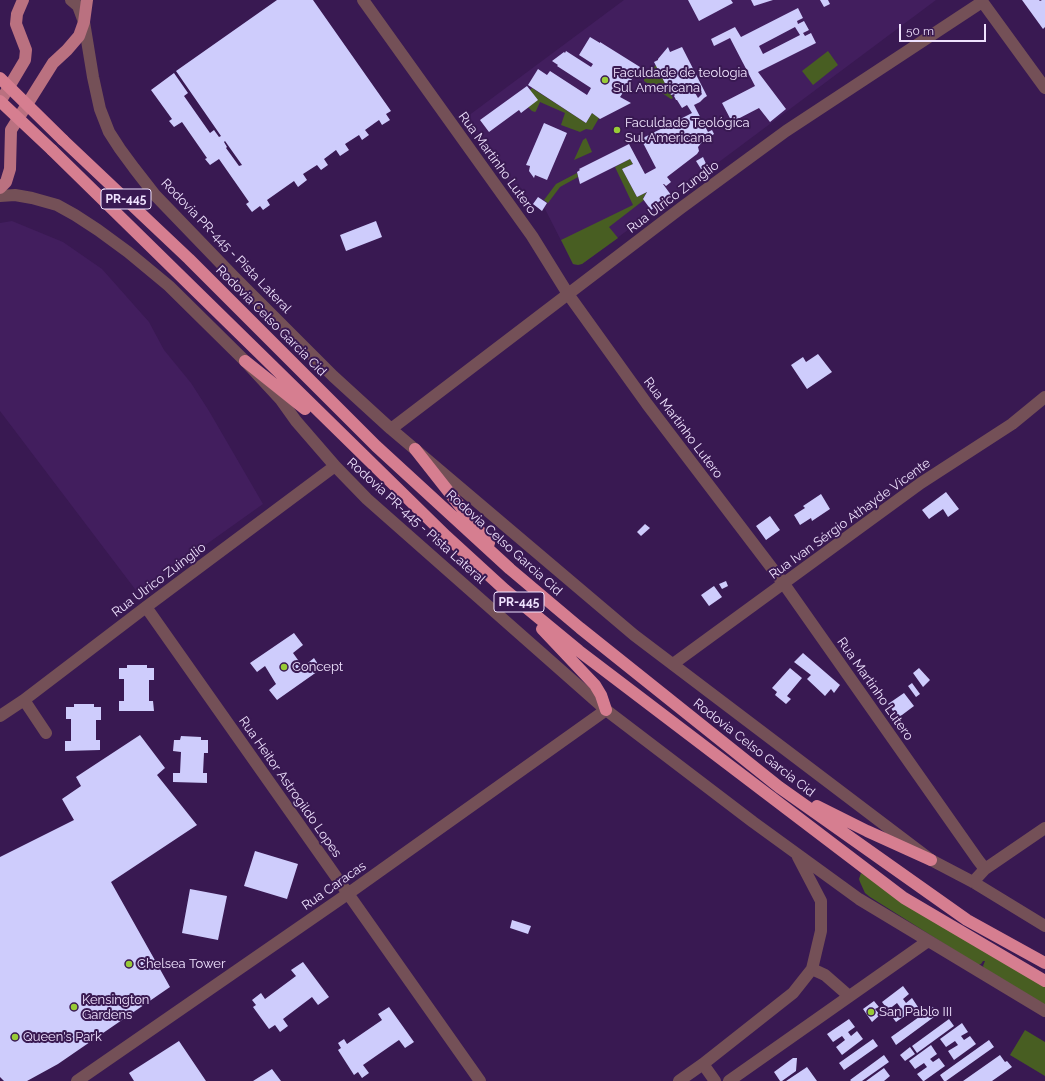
<!DOCTYPE html>
<html>
<head>
<meta charset="utf-8">
<style>
  body { margin:0 }
  #map { position:relative; width:1045px; height:1081px; overflow:hidden; background:#391952; font-family:Raleway,sans-serif }
  canvas { display:block }
  .scale { position:absolute; left:899px; top:24px; width:87px; height:18px; box-sizing:border-box; border:2px solid #efe2fe; border-top:0; padding-left:5px; font-size:12px; line-height:14px; white-space:nowrap; color:#efe2fe; -webkit-text-stroke:3px #391952; paint-order:stroke }
</style>
</head>
<body>
<div id="map">
<canvas width="1045" height="1081"></canvas>
<div class="scale">50 m</div>
</div>
<script>
const c = document.querySelector('canvas').getContext('2d');
c.lineJoin = 'round';
function paint(path, color) {
  c.fillStyle = color;
  c.fill(path, 'evenodd');
}
function shape(rows) {
  const path = new Path2D();
  for (const r of rows) {
    path.moveTo(r[0], r[1]);
    for (let i = 2; i < r.length; i += 2) path.lineTo(r[i], r[i + 1]);
  }
  return path;
}
function trace(path, color, width, dash) {
  c.strokeStyle = color;
  c.lineWidth = width;
  c.lineCap = dash ? 'butt' : 'round';
  c.setLineDash(dash || []);
  c.stroke(path);
}
function drawText(font, color, halo, rows, align = 'center') {
  c.font = font + ' Raleway,sans-serif';
  c.lineWidth = 4;
  c.setLineDash([]);
  c.textBaseline = 'middle';
  c.strokeStyle = halo;
  c.fillStyle = color;
  for (const [text, x, y, turn = 0] of rows) {
    c.save();
    c.translate(x, y);
    c.rotate((+turn || 0) * Math.PI / 180);
    c.textAlign = isNaN(turn) ? turn : align;
    if (halo) c.strokeText(text, 0, 0);
    c.fillText(text, 0, 0);
    c.restore();
  }
}
paint(shape([
  [624,0,936,0,585,262,582,264,575,265,573,264,544,207,538,202,532,210,528,209,464,119],
  [12,221,63,242,102,269,149,322,164,350,191,383,209,411,263,504,138,593,0,411,0,223]
]), '#421e5e');
paint(shape([
  [828,51,838,65,813,85,802,71],
  [656,65,671,95,673,98,671,99,644,81,644,78],
  [532,88,586,123,592,113,599,118,592,130,586,129,580,132,561,125,565,113,540,102,536,111,535,112,532,111,528,107,530,90],
  [586,138,592,152,574,160,583,140],
  [630,159,633,164,622,169,637,197,647,192,643,198,644,200,609,227,618,238,582,264,578,265,573,264,561,240,633,205,615,167],
  [577,173,578,177,560,187,548,203,544,200,556,184],
  [861,873,1045,986,1045,1005,984,968,983,966,985,961,983,961,981,964,978,965,870,897,865,893,860,882,859,879],
  [1025,1030,1045,1042,1045,1076,1010,1055]
]), '#485e22');
paint(shape([
  [277,0,313,0,391,111,386,114,390,120,382,125,379,120,365,130,369,135,362,140,359,135,345,144,349,150,340,156,336,150,324,159,328,165,321,170,317,165,303,174,307,180,298,187,294,181,267,200,270,205,263,210,260,206,252,212,246,204,249,202,219,159,210,165,205,159,207,158,182,122,174,127,169,121,172,119,151,90,174,73,188,93,184,96,210,133,214,130,219,137,221,136,176,71],
  [225,141,242,165,239,166,226,148,227,147,224,142],
  [688,0,731,0,733,3,699,21],
  [751,0,773,0,754,6],
  [820,0,828,0,830,4,824,7],
  [1022,0,1039,0,1040,1,1042,0,1045,0,1045,27,1043,29],
  [798,8,803,18,797,21,798,24,804,21,809,30,803,33,805,36,811,33,816,43,758,72,786,109,770,122,759,108,732,122,722,103,755,86,730,38,714,46,711,39,735,27,741,37],
  [795,27,800,35,763,54,759,46],
  [590,37,600,43,600,42,640,67,620,97,631,103,600,119,592,113,586,123,528,85,538,69,547,75,550,71,587,95,591,88,557,66,558,65,552,61,564,52,565,53,566,51,591,67,593,64,579,55],
  [668,47,670,52,682,47,707,96,704,98,700,102,694,105,708,132,712,130,714,134,703,141,698,147,699,151,697,154,667,177,671,182,666,186,664,184,663,184,671,195,651,210,643,199,647,192,637,197,622,169,633,164,630,159,580,184,577,172,580,170,579,169,629,144,645,174,656,168,641,139,692,113,687,105,682,108,677,100,676,100,674,96,675,95,674,94,671,95,654,62,658,60,658,59],
  [696,83,702,94,698,98,694,91,697,90,695,85,692,87,691,85],
  [527,86,538,100,521,113,519,110,489,132,480,120],
  [544,123,567,133,547,180,535,175,534,178,529,171,530,166,526,165],
  [703,157,707,166,701,169,696,161],
  [538,197,547,203,542,211,533,204],
  [376,221,382,237,346,251,340,235],
  [818,354,832,372,807,389,791,365,803,357,806,362],
  [946,492,959,509,948,517,943,509,929,519,922,510],
  [821,494,830,509,812,521,811,518,800,525,794,515,805,508,803,506],
  [770,516,780,530,766,540,756,526],
  [645,524,650,528,641,536,637,532],
  [726,581,728,586,722,589,719,584],
  [714,586,722,597,709,606,701,595],
  [294,633,303,645,293,653,303,667,314,658,321,669,277,700,269,690,276,684,265,666,257,672,250,663],
  [803,653,840,685,834,693,831,689,825,696,807,679,811,675,794,662],
  [127,665,147,665,147,668,154,668,154,680,149,680,149,701,153,701,154,711,119,711,119,701,124,701,124,679,119,679,119,668,127,668],
  [790,668,802,678,787,696,791,699,786,704,775,695,777,692,772,688],
  [919,668,930,680,923,687,913,673],
  [912,683,920,694,916,697,908,686],
  [904,693,914,706,898,718,888,704],
  [74,704,94,704,94,707,101,707,101,720,96,720,96,740,100,740,100,750,65,751,65,741,71,741,71,719,66,719,66,707,74,707],
  [140,735,165,768,157,775,197,825,111,882,170,987,58,1064,27,1081,4,1081,0,1077,0,857,74,820,62,799,81,786,76,777],
  [181,736,201,737,201,740,208,740,208,753,204,753,203,773,207,773,207,783,173,782,173,773,180,773,181,752,173,751,174,740,180,740],
  [255,851,298,864,287,899,244,886],
  [190,889,227,896,218,940,182,933],
  [512,920,531,926,528,934,510,928],
  [303,962,329,997,318,1005,312,997,283,1019,288,1026,280,1032,275,1025,269,1029,253,1007,256,1005,252,1000,261,993,265,999,296,976,291,970],
  [903,986,909,994,903,999,906,1003,912,998,918,1007,896,1022,890,1014,900,1007,897,1003,888,1010,882,1002],
  [874,1001,879,1007,875,1009,880,1015,872,1022,863,1009],
  [389,1007,414,1042,405,1048,399,1040,363,1065,369,1073,362,1078,358,1072,354,1075,338,1050,341,1048,338,1043,344,1039,347,1044,382,1020,378,1014],
  [933,1007,938,1014,896,1045,891,1037],
  [849,1019,855,1027,848,1032,851,1036,857,1031,863,1039,842,1055,836,1047,845,1040,842,1036,833,1042,827,1034],
  [949,1019,954,1026,917,1053,912,1046],
  [962,1023,968,1032,961,1036,964,1040,970,1036,976,1044,954,1060,948,1051,958,1045,955,1041,946,1047,940,1039],
  [873,1039,878,1046,844,1070,839,1063],
  [989,1040,994,1047,946,1081,944,1081,940,1075],
  [179,1041,206,1081,134,1081,129,1073],
  [931,1045,937,1054,930,1059,933,1062,939,1058,945,1066,924,1081,923,1081,917,1074,927,1067,924,1063,915,1069,909,1061],
  [910,1047,915,1054,905,1061,900,1055],
  [884,1055,889,1062,862,1081,851,1081,850,1080],
  [1000,1055,1005,1062,1007,1061,1012,1067,992,1081,963,1081],
  [793,1058,797,1058,796,1071,782,1081,780,1081,774,1072],
  [807,1067,817,1081,786,1081],
  [884,1068,890,1076,884,1081,866,1081],
  [272,1069,281,1081,253,1081]
]), '#ceccfc');
trace(shape([
  [71,0,78,6,84,22,93,77,100,109,109,132,120,149,134,168,155,195,234,277,333,376,391,429,634,635,931,860,973,882,1045,926],
  [363,0,532,236,568,294,647,404,784,584,978,860,985,869],
  [981,0,1045,88],
  [0,196,15,195,32,198,57,205,75,215,98,230,128,252,169,286,245,361,281,400,296,421,335,466,367,499,606,710,753,822,859,899,1045,1011],
  [391,429,681,208,786,131,982,2],
  [146,607,480,1081],
  [673,664,921,483,1012,424,1045,397],
  [24,700,46,733],
  [0,716,24,700,146,607,335,466],
  [973,882,985,869,1045,828],
  [812,969,825,975,849,996],
  [703,1064,715,1081],
  [77,1081,349,893,606,710],
  [679,1081,703,1064,793,993,812,969,821,931,821,901,798,857],
  [729,1081,928,941]
]), '#745057', 12);
trace(shape([
  [0,102,25,60,26,50,16,24,17,14,23,0],
  [0,188,6,182,10,169,11,130,53,63,67,50,79,36,84,22,87,0]
]), '#ba7180', 12);
trace(shape([
  [63,140,189,259,376,446,510,569,580,628,779,787,967,920,1045,963],
  [52,150,446,536,505,590,579,651,904,898,1045,981],
  [245,361,305,409],
  [415,449,489,543],
  [542,629,595,685,601,695,606,710],
  [817,806,867,831,931,860]
]), '#d67e90', 12);
trace(shape([
  [0,78,63,140],
  [0,101,52,150]
]), '#d67e90', 12);
for (const [x, y, r, color] of [
  [605,80,4,"#98cb37"],
  [617,130,4,"#98cb37"],
  [284,667,4,"#98cb37"],
  [129,964,4,"#98cb37"],
  [74,1007,4,"#98cb37"],
  [871,1012,4,"#98cb37"],
  [15,1037,4,"#98cb37"]
]) {
  const dot = new Path2D();
  dot.arc(x, y, r, 0, 2 * Math.PI);
  c.fillStyle = color;
  c.fill(dot);
  trace(dot, '#391952', 1.5);
}
for (const [x, y, w] of [
  [126,199,50],
  [519,602,50]
]) {
  const box = new Path2D();
  box.roundRect(x - w / 2, y - 10, w, 20, 3);
  c.fillStyle = '#391952';
  c.fill(box);
  trace(box, '#efe2fe', 1);
}
drawText('bold 12px', '#efe2fe', null, [
  ["PR-445",126,199],
  ["PR-445",519,602]
]);
drawText('13px', '#efe2fe', '#391952', [
  ["Faculdade de teologia",613,73],
  ["Sul Americana",613,88],
  ["Faculdade Teológica",625,123],
  ["Sul Americana",625,138],
  ["Concept",292,667],
  ["Chelsea Tower",137,964],
  ["Kensington",82,1000],
  ["Gardens",82,1015],
  ["San Pablo III",879,1012],
  ["Queen's Park",23,1037]
], 'left');
drawText('13px', '#efe2fe', '#391952', [
  ["Rua Martinho Lutero",497,163,54],
  ["Rua Ulrico Zunglio",673,197,-37],
  ["Rodovia PR-445 - Pista Lateral",226,246,46],
  ["Rodovia Celso Garcia Cid",271,321,45],
  ["Rua Martinho Lutero",683,428,53],
  ["Rua Ivan Sérgio Athayde Vicente",850,519,-36],
  ["Rodovia PR-445 - Pista Lateral",416,521,42],
  ["Rodovia Celso Garcia Cid",504,543,42],
  ["Rua Ulrico Zuinglio",159,580,-37],
  ["Rua Martinho Lutero",875,689,55],
  ["Rodovia Celso Garcia Cid",754,748,38],
  ["Rua Heitor Astrogildo Lopes",290,787,55],
  ["Rua Caracas",334,886,-35]
]);
</script>
</body>
</html>
